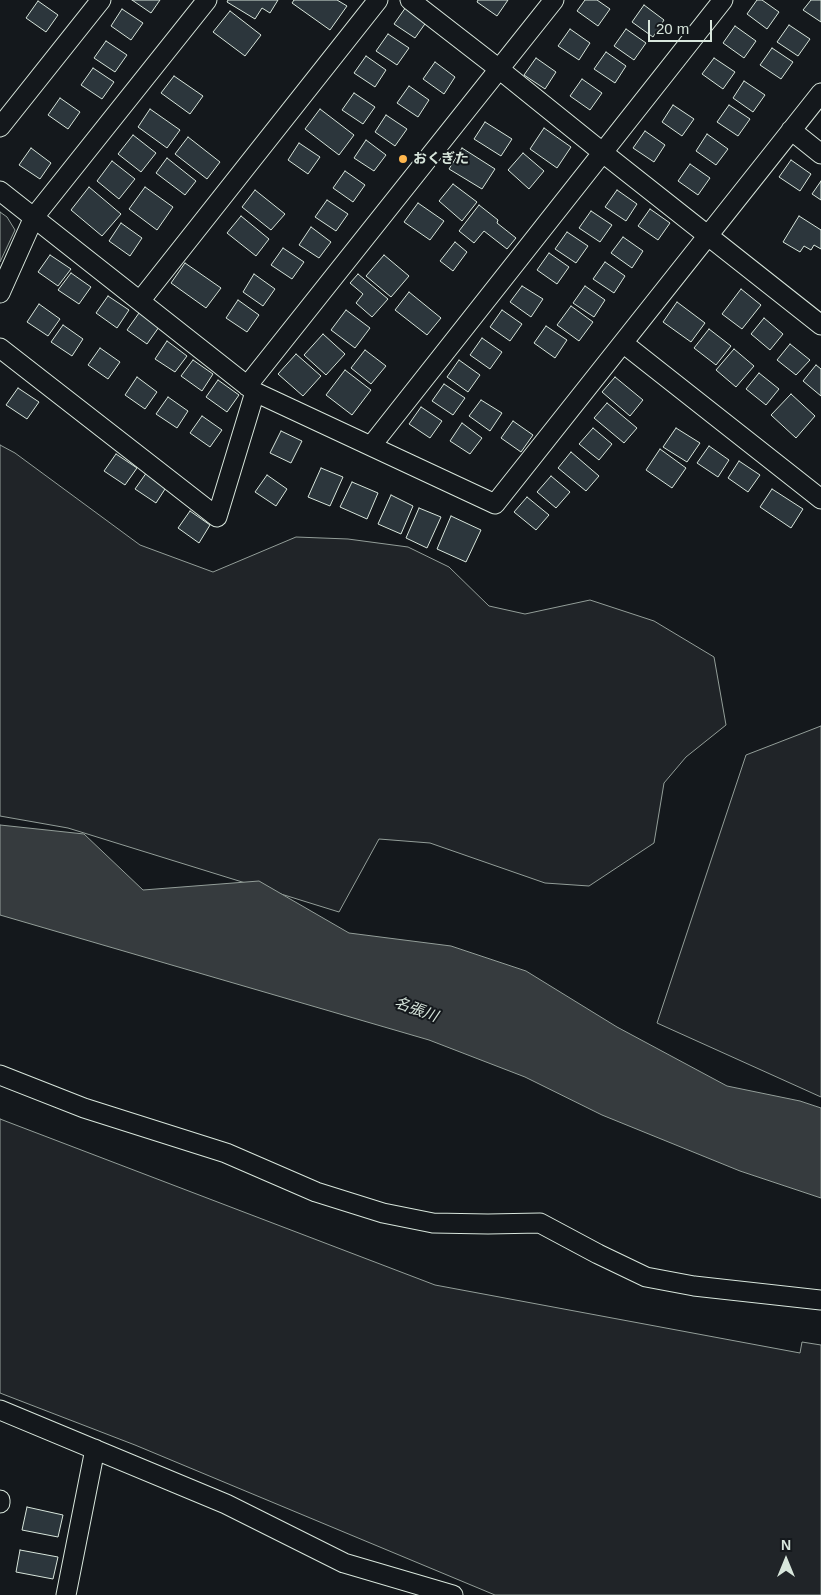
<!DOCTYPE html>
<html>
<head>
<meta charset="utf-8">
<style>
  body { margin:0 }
  #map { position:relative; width:821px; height:1595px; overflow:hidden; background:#14181c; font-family:Helvetica,sans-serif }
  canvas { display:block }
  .north { position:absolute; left:761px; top:1535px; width:50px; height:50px; -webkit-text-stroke:4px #14181c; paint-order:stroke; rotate:0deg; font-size:14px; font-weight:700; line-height:20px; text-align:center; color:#d8e6dc }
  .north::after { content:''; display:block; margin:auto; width:18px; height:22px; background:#d8e6dc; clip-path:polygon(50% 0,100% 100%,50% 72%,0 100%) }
  .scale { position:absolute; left:648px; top:20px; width:64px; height:22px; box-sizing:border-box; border:2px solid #d8e6dc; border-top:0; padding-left:6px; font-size:15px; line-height:18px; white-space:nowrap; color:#d8e6dc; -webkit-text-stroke:4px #14181c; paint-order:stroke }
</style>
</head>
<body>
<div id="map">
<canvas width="821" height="1595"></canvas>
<div class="north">N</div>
<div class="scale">20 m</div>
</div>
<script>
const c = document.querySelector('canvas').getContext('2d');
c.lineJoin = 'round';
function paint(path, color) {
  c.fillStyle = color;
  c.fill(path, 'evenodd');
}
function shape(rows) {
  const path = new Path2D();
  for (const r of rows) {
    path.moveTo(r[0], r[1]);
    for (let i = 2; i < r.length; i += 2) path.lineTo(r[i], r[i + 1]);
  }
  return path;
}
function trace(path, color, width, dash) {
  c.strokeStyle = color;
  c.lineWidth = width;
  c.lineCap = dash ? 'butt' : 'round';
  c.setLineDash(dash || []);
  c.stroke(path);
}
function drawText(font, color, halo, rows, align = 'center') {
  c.font = font + ' Helvetica,"Noto Sans JP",sans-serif';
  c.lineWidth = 4;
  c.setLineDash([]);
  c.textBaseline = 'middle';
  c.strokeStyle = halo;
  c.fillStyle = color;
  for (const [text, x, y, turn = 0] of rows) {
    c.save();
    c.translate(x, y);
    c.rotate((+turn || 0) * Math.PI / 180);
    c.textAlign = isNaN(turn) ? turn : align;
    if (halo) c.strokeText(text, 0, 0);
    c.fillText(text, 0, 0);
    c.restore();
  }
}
const green = shape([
  [0,212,7,217,15,230,0,262,0,212],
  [0,445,15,453,140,545,213,572,296,537,348,539,408,547,449,567,489,606,525,614,590,600,654,621,714,657,726,725,686,757,664,783,654,843,589,886,545,883,430,843,379,839,339,912,68,828,0,816,0,445],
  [821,726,821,1097,657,1023,746,755,821,726],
  [0,1119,435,1285,800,1353,802,1342,821,1345,821,1595,495,1595,135,1445,0,1393,0,1119]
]);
paint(green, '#202428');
trace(green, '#939e99', 1);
const water = shape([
  [0,825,84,834,143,890,259,881,349,933,451,946,526,971,617,1027,727,1086,800,1101,821,1108,821,1198,740,1171,602,1115,525,1077,429,1040,0,915,0,825]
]);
paint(water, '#363b3e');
trace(water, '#939e99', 1);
const building = shape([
  [132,0,160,0,151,13,132,0],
  [228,0,278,0,270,13,262,8,255,19,227,2,228,0],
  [294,0,337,0,347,6,330,30,292,3,294,0],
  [478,0,508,0,497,16,477,2,478,0],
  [585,0,597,0,610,9,598,26,577,11,585,0],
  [757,0,762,0,779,12,767,29,747,14,757,0],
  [811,0,821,0,821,22,803,10,811,0],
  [38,1,58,15,46,32,26,18,38,1],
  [644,5,664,20,653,37,632,22,644,5],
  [406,7,427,21,415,38,394,24,406,7],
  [122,9,143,23,131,40,111,26,122,9],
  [230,11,261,35,245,56,213,32,230,11],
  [789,25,810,39,798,56,777,42,789,25],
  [735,26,756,41,744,58,723,43,735,26],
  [570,29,590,43,579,60,558,46,570,29],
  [626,29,646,43,634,60,614,46,626,29],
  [388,34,409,48,397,65,376,51,388,34],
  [106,41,127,55,115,72,94,58,106,41],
  [772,48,793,62,781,79,760,65,772,48],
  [606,52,626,66,615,83,594,69,606,52],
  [366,56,386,70,375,87,354,73,366,56],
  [536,58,556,72,545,89,524,75,536,58],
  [714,58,735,72,723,89,702,74,714,58],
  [435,62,455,77,444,94,423,79,435,62],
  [93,68,114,82,102,99,81,85,93,68],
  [174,76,203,96,190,114,161,93,174,76],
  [582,79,602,93,590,110,570,96,582,79],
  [744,81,765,95,753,112,733,98,744,81],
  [409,86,429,100,418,117,397,103,409,86],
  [354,93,375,107,363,124,342,110,354,93],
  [60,98,80,112,68,129,48,115,60,98],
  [673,105,694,119,682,136,662,122,673,105],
  [729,105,750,119,738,136,717,122,729,105],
  [150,109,180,130,167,148,138,127,150,109],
  [320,109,354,135,339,155,305,129,320,109],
  [386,115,407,129,395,146,375,132,386,115],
  [485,122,512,139,501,156,474,139,485,122],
  [544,128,571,147,557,168,530,149,544,128],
  [645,131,665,145,654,162,633,148,645,131],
  [707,134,728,149,716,165,696,151,707,134],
  [133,135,156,153,141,172,118,154,133,135],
  [188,137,220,162,207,179,175,154,188,137],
  [366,140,386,155,374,171,354,158,366,140],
  [299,143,320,157,308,174,288,160,299,143],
  [31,148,51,163,40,179,19,165,31,148],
  [462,148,495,169,482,189,449,169,462,148],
  [523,153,544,171,529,189,508,170,523,153],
  [167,158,196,181,185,195,156,173,167,158],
  [791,160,811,174,800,191,779,177,791,160],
  [112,161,135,179,119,199,97,181,112,161],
  [690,164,710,178,698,195,678,181,690,164],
  [345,171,365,185,353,202,333,188,345,171],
  [821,181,821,200,812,194,821,181],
  [453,184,477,202,462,221,439,201,453,184],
  [89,187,121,214,102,236,71,210,89,187],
  [145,187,173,207,157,230,129,209,145,187],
  [255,190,285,214,271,230,242,207,255,190],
  [617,190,637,204,626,221,605,207,617,190],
  [327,200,348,214,336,231,315,217,327,200],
  [418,203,444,221,430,240,404,222,418,203],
  [479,205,498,220,497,223,516,238,507,249,484,231,474,243,459,231,479,205],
  [650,209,670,223,658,240,638,226,650,209],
  [591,211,612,225,600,242,579,228,591,211],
  [241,216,269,239,256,256,227,233,241,216],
  [799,216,821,230,821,249,814,245,811,250,804,246,800,252,783,242,799,216],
  [121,223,142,238,130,256,109,241,121,223],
  [311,227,331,242,319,258,299,245,311,227],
  [567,232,588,246,576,263,555,249,567,232],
  [623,237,643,251,632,268,611,253,623,237],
  [455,242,467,252,453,271,440,261,455,242],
  [283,248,304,262,292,279,271,265,283,248],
  [549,253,569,267,557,284,537,270,549,253],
  [50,255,71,269,58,286,38,272,50,255],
  [384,255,409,276,391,297,366,276,384,255],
  [605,262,625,276,614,293,593,279,605,262],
  [185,263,221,288,206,308,171,283,185,263],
  [71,273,91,287,79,304,58,290,71,273],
  [254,274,275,289,263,306,243,292,254,274],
  [358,274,388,299,372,317,356,303,363,294,350,283,358,274],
  [522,286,543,299,531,317,510,302,522,286],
  [585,286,605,300,594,317,573,303,585,286],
  [741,289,761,305,742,329,722,314,741,289],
  [409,292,441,318,427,335,395,310,409,292],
  [108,296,129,310,117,328,96,313,108,296],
  [238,300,259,315,247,332,226,318,238,300],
  [677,302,705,323,691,342,663,322,677,302],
  [39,304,60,319,48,336,27,322,39,304],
  [571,306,593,322,579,341,557,325,571,306],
  [346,310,370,328,355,348,331,330,346,310],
  [502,310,522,324,510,341,490,327,502,310],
  [139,313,159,327,147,344,127,330,139,313],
  [764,318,783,334,770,350,751,334,764,318],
  [63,325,83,339,72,356,51,342,63,325],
  [546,326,567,340,555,358,534,343,546,326],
  [709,329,731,346,716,365,694,348,709,329],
  [323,334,345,354,326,375,304,355,323,334],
  [482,338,502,352,490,369,470,355,482,338],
  [167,341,187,356,175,372,155,359,167,341],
  [790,344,810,360,796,375,777,360,790,344],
  [100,348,120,362,108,379,88,365,100,348],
  [734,349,754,366,736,387,716,370,734,349],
  [365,350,386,366,371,384,351,368,365,350],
  [296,354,321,376,303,396,278,374,296,354],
  [193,360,213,374,202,391,181,376,193,360],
  [459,360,480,375,468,392,447,377,459,360],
  [816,365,821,369,821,396,803,381,816,365],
  [345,370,371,390,352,415,326,395,345,370],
  [759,373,779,389,766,405,746,389,759,373],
  [137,377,157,392,145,409,125,395,137,377],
  [615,377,643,400,630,416,602,392,615,377],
  [218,380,239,395,227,412,206,397,218,380],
  [444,384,465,398,453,415,432,401,444,384],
  [18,388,39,402,27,419,6,405,18,388],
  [791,394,815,416,796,438,771,415,791,394],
  [168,397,188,411,177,428,156,414,168,397],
  [481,400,502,413,490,431,469,416,481,400],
  [607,403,637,428,624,443,594,418,607,403],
  [421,407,442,421,430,438,409,424,421,407],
  [202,416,222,430,210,447,190,433,202,416],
  [513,421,533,435,521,452,501,438,513,421],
  [462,423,482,438,470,454,450,441,462,423],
  [593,428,612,444,599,460,579,444,593,428],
  [676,428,700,443,687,462,663,447,676,428],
  [281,431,302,441,291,463,270,453,281,431],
  [709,446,729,460,718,477,697,463,709,446],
  [660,449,686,468,672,488,646,470,660,449],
  [571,452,599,476,586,491,558,468,571,452],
  [116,454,137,468,125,485,104,471,116,454],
  [739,461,760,475,748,492,728,478,739,461],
  [321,468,343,477,330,506,308,497,321,468],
  [147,472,167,486,156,503,135,489,147,472],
  [267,475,287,489,276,506,255,492,267,475],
  [551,476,570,492,556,508,537,492,551,476],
  [352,482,378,493,367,519,340,507,352,482],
  [772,489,803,509,791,528,760,507,772,489],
  [391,495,413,506,401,534,378,524,391,495],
  [527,497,549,515,536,530,514,512,527,497],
  [419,508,441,517,427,548,406,538,419,508],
  [190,511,210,525,199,543,178,528,190,511],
  [451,516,481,530,466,562,437,549,451,516],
  [27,1507,63,1515,58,1537,22,1530,27,1507],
  [20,1550,58,1557,53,1579,16,1572,20,1550]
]);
paint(building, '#2c363c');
trace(building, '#d8e6dc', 1);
const street = shape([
  [410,0,499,69,602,152,821,325],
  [0,127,101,0],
  [791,130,821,154],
  [0,191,255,392,495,504,821,93],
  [0,293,34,217,207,0],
  [140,301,378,0],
  [623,343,821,499],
  [0,348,217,517,255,392],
  [247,386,554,0],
  [371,446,723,0],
  [0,1075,84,1108,226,1153,316,1192,383,1213,433,1223,488,1224,540,1223,598,1254,646,1277,694,1286,821,1300],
  [0,1410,226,1504,344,1563,453,1595],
  [0,1500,0,1503],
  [66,1595,95,1449]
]);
trace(street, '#d8e6dc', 21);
trace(street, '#14181c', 19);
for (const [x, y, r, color] of [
  [403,159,5,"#ffb74d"]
]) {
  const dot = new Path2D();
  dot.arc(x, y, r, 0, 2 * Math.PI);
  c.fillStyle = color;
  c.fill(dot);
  trace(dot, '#14181c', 2);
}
drawText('bold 14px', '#d8e6dc', '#14181c', [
  ["おくぎた",413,159]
], 'left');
drawText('italic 15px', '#d8e6dc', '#14181c', [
  ["名張川",416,1010,20]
]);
</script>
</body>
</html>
